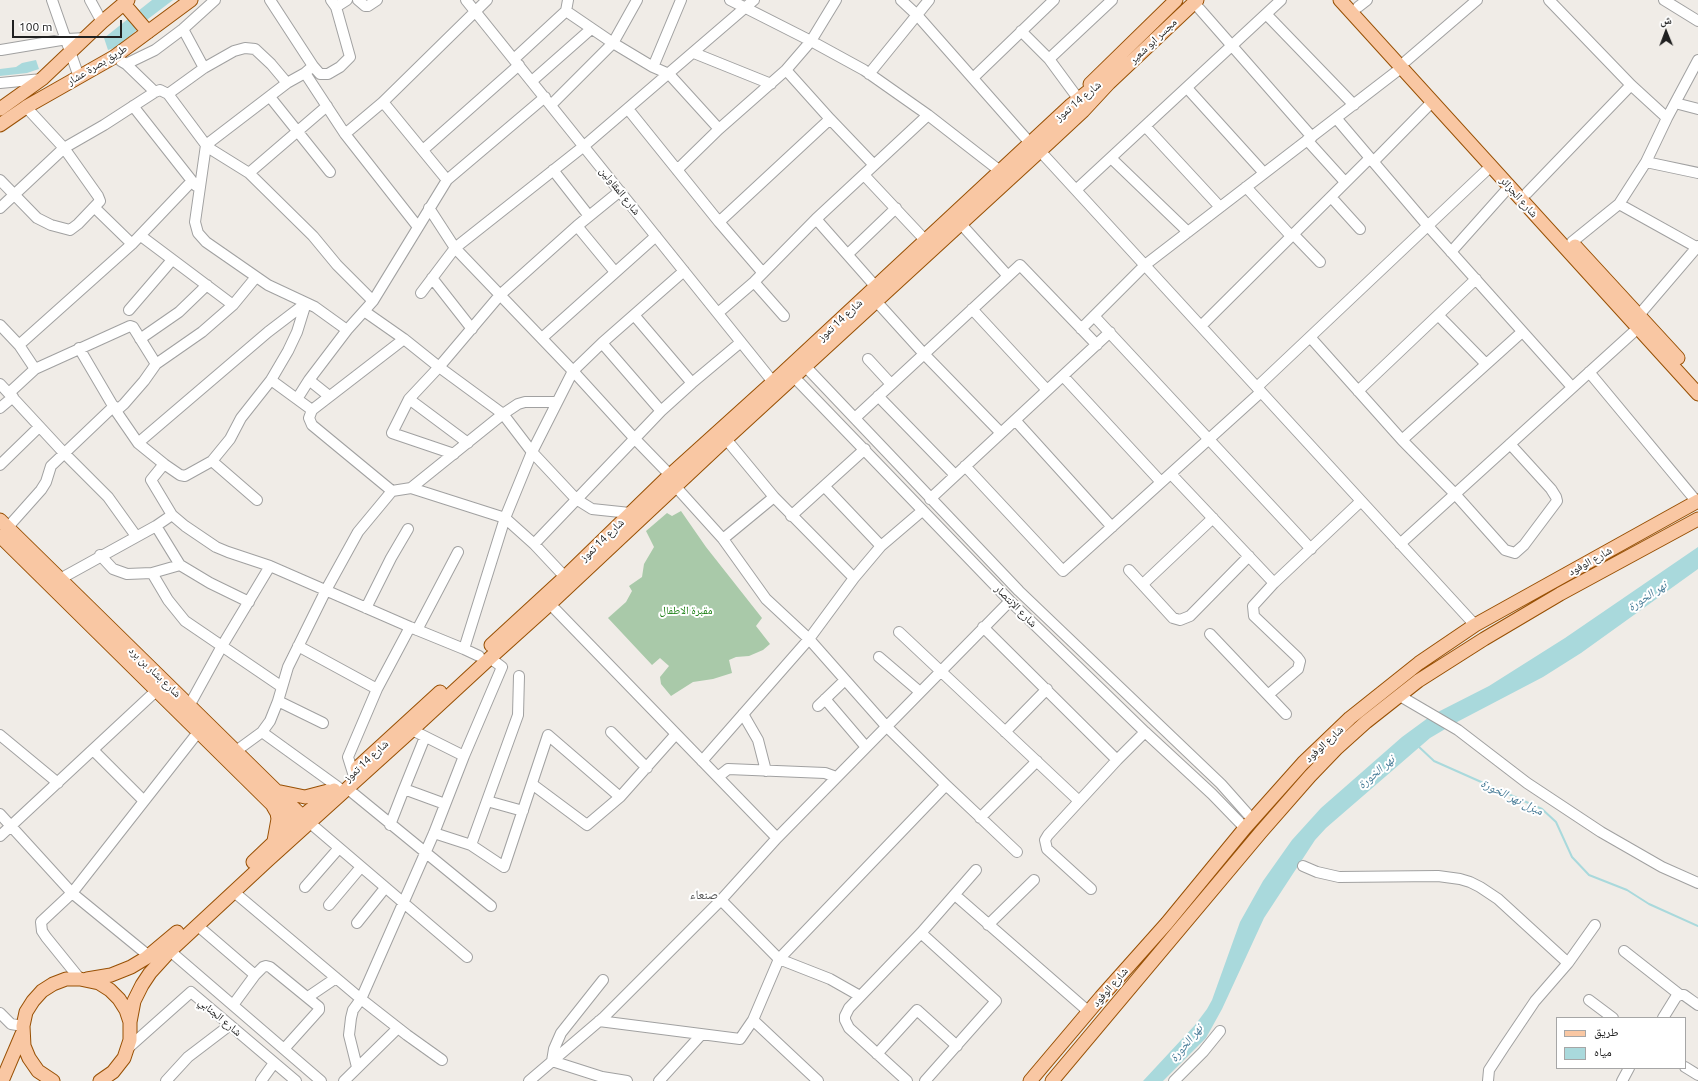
<!DOCTYPE html>
<html>
<head>
<meta charset="utf-8">
<style>
  body { margin:0 }
  #map { position:relative; width:1698px; height:1081px; overflow:hidden; background:#f0ece7; font-family:Ubuntu,"Noto Naskh Arabic",sans-serif }
  canvas { display:block }
  .legend { position:absolute; left:1556px; top:1017px; width:130px; height:52px; box-sizing:border-box; background:#fff; border:1px solid #a6a6a6; margin:0; padding:5px 7px; list-style:none; font-size:12px; color:#202020 }
  .legend li { display:flex; align-items:center; gap:8px; height:20px }
  .legend b { width:20px; border:1px solid #a6a6a6 }
  .north { position:absolute; left:1646px; top:12px; width:40px; height:40px; -webkit-text-stroke:3px #fff; paint-order:stroke; rotate:359deg; font-size:11px; font-weight:700; line-height:16px; text-align:center; color:#202020 }
  .north::after { content:''; display:block; margin:auto; width:14px; height:18px; background:#202020; clip-path:polygon(50% 0,100% 100%,50% 72%,0 100%) }
  .scale { position:absolute; left:12px; top:20px; width:110px; height:18px; box-sizing:border-box; border:2px solid #202020; border-top:0; padding-left:5px; font-size:12px; line-height:14px; white-space:nowrap; color:#202020; -webkit-text-stroke:3px #fff; paint-order:stroke }
</style>
</head>
<body>
<div id="map">
<canvas width="1698" height="1081"></canvas>
<ul class="legend">
<li><b style="height:5px;background:#f9c7a3"></b>طريق</li>
<li><b style="height:11px;background:#a9d9dc"></b>مياه</li>
</ul>
<div class="north">ش</div>
<div class="scale">100 m</div>
</div>
<script>
const c = document.querySelector('canvas').getContext('2d');
c.lineJoin = 'round';
function paint(path, color) {
  c.fillStyle = color;
  c.fill(path, 'evenodd');
}
function shape(rows) {
  const path = new Path2D();
  for (const r of rows) {
    path.moveTo(r[0], r[1]);
    for (let i = 2; i < r.length; i += 2) path.lineTo(r[i], r[i + 1]);
  }
  return path;
}
function trace(path, color, width, dash) {
  c.strokeStyle = color;
  c.lineWidth = width;
  c.lineCap = dash ? 'butt' : 'round';
  c.setLineDash(dash || []);
  c.stroke(path);
}
function drawText(font, color, halo, rows, align = 'center') {
  c.font = font + ' Ubuntu,"Noto Naskh Arabic",sans-serif';
  c.lineWidth = 4;
  c.setLineDash([]);
  c.textBaseline = 'middle';
  c.strokeStyle = halo;
  c.fillStyle = color;
  for (const [text, x, y, turn = 0] of rows) {
    c.save();
    c.translate(x, y);
    c.rotate((+turn || 0) * Math.PI / 180);
    c.textAlign = isNaN(turn) ? turn : align;
    if (halo) c.strokeText(text, 0, 0);
    c.fillText(text, 0, 0);
    c.restore();
  }
}
paint(shape([
  [681,511,706,547,762,618,756,626,770,644,763,650,749,656,736,657,729,660,732,673,713,679,693,682,671,696,661,684,660,677,669,666,660,658,652,665,608,618,626,602,632,591,629,586,642,577,644,564,654,547,646,531,667,513,672,516]
]), '#a9c9a9');
paint(shape([
  [152,0,173,0,148,19,120,46,108,50,104,38],
  [36,60,39,69,27,73,0,76,0,69,16,67,22,63],
  [1698,547,1698,569,1581,653,1543,677,1457,722,1430,738,1326,828,1315,840,1264,918,1222,1009,1206,1038,1163,1081,1143,1081,1195,1025,1207,1009,1212,1000,1240,922,1263,881,1292,840,1321,808,1402,737,1432,715,1489,686,1565,638]
]), '#a9d9dc');
trace(shape([
  [1418,746,1434,761,1542,809,1556,822,1572,857,1589,875,1627,890,1649,904,1698,926]
]), '#a9d9dc', 2);
const minor = shape([
  [52,0,79,77],
  [90,0,102,22],
  [270,0,313,66,305,73,287,83,206,145,195,222,198,233,206,242,268,285,315,307,347,330],
  [358,0,365,6,368,6,377,0],
  [466,0,773,382],
  [730,0,811,41,864,70,928,115,1000,171],
  [901,0,917,15,1030,143],
  [1549,0,1631,85,1667,118],
  [1664,0,1698,21],
  [1197,6,1312,137],
  [336,7,347,0],
  [1358,7,1367,0],
  [566,11,568,0],
  [1266,14,1354,105],
  [183,29,204,68],
  [1021,31,1049,59,1077,97],
  [1,50,67,39,86,38],
  [694,53,771,84],
  [514,59,566,11,613,43,653,67,669,74,719,129],
  [1049,59,1112,0],
  [121,61,126,64,155,92],
  [1406,61,1477,0],
  [126,64,155,50,183,29,215,0],
  [313,66,320,74,328,74,340,67,350,57,336,7,331,0],
  [653,67,681,0],
  [786,70,830,119,874,165],
  [305,73,345,134,418,227],
  [869,74,929,0],
  [973,78,1054,0],
  [532,81,591,29],
  [0,83,42,79],
  [1187,88,1264,173],
  [168,94,204,68,234,51,245,48,255,49,271,64,287,83],
  [270,97,330,172],
  [383,102,447,180],
  [1675,103,1698,109],
  [551,105,613,43,637,0],
  [133,106,196,186],
  [628,109,719,222,763,273],
  [1336,118,1428,226,1572,387],
  [1145,126,1220,207],
  [345,134,383,102,487,0],
  [1307,140,1345,182],
  [423,150,519,65],
  [1040,151,1475,625],
  [1111,158,1188,232],
  [1373,162,1432,102],
  [1646,162,1698,173],
  [553,170,589,216],
  [677,170,719,129,786,70,811,41,836,0],
  [249,173,327,106],
  [864,175,925,240],
  [0,180,37,218,51,225,70,230,78,224,100,201,98,196,64,148,26,107],
  [1246,187,1291,236],
  [1076,190,1281,0],
  [1527,193,1631,85],
  [1331,197,1360,229],
  [1619,204,1698,248],
  [0,208,64,148,104,125,155,92,160,90,168,94,206,145,212,150,249,173,313,236,337,265,373,301],
  [95,208,132,244],
  [429,208,455,248,573,371,635,439,670,475],
  [816,219,876,287],
  [719,222,830,119],
  [961,224,1008,276],
  [577,226,615,272],
  [1293,234,1320,262],
  [141,236,233,305],
  [1572,242,1619,204,1646,162,1667,118,1698,60],
  [1451,252,1509,187],
  [848,254,896,208],
  [432,278,472,329],
  [754,282,784,316],
  [421,293,455,248,584,146,754,0],
  [876,301,924,354,1001,433],
  [972,309,1047,390],
  [129,310,172,260],
  [364,311,404,339,439,367,503,414,532,452,576,499,592,509,630,513],
  [718,313,754,282,816,219,928,115],
  [634,315,692,383],
  [1438,315,1486,364],
  [1639,315,1698,246],
  [1094,316,1311,549],
  [0,325,19,345,35,369],
  [1201,326,1370,158],
  [1081,329,1145,265,1401,68],
  [1310,337,1402,440,1455,494,1505,550,1515,553,1524,545,1557,501,1556,497,1551,489,1510,444],
  [542,338,656,236],
  [140,339,179,312,207,285],
  [602,343,661,411],
  [19,345,132,244,192,181],
  [79,348,116,411,138,443,164,464,180,475,185,476,212,461,230,439,241,418,271,380,288,351,297,332,306,303],
  [868,359,891,384],
  [806,367,1019,591,1221,784,1253,820],
  [1589,372,1697,502],
  [1063,376,1161,482],
  [794,377,1010,601,1145,732,1212,794,1245,828],
  [271,380,312,410],
  [309,380,329,396],
  [0,384,64,453,108,497,136,536],
  [1257,387,1490,167],
  [1358,391,1476,279],
  [9,393,35,369,130,326,133,327,156,364],
  [878,396,955,475],
  [297,399,309,380,347,330,373,301,447,180,545,97],
  [409,399,468,443],
  [0,408,13,397],
  [116,411,124,404,144,381,156,364,202,332,233,305,256,277],
  [855,418,1020,265,1097,345],
  [1015,420,1112,527],
  [726,439,774,497,854,578],
  [1402,440,1522,332],
  [138,443,268,332,306,303],
  [454,454,392,433,409,399,439,367,500,295,577,226,620,191],
  [212,461,257,500],
  [164,464,151,480,172,515,185,526,216,547,228,552,270,566,410,627,464,649,479,656],
  [0,465,39,427],
  [965,466,1063,571,1261,392],
  [1171,474,1274,583],
  [824,486,881,546],
  [676,487,723,539,766,599,809,639,886,726,946,785,1017,852],
  [411,488,503,414,518,404,525,402,557,402],
  [392,491,312,425,309,418,312,410,404,339],
  [930,499,1110,332],
  [791,516,865,449],
  [156,526,180,565,210,583,249,602],
  [8,527,41,490,46,482,51,466,114,406],
  [723,539,774,497],
  [534,544,661,411,692,383,741,342],
  [1400,544,1638,328],
  [100,555,113,569,127,574,152,573,180,565],
  [1129,570,1173,618,1180,620,1190,616,1249,556],
  [152,573,168,600,185,621,282,687],
  [60,579,156,526,172,515],
  [1143,584,1213,518],
  [550,604,777,838],
  [366,608,391,558,408,529],
  [983,627,1117,760],
  [417,630,458,552],
  [899,632,1079,801],
  [1210,634,1286,714],
  [298,646,377,689],
  [464,649,505,518,532,452,573,371,602,343,684,271],
  [879,657,920,692],
  [1268,695,1298,669,1300,661,1297,657,1254,616,1253,606,1274,583,1361,501],
  [1400,696,1458,730,1527,783,1601,832,1662,867,1698,883],
  [825,699,866,747],
  [278,701,323,723],
  [189,706,222,646,270,566],
  [818,706,845,680],
  [743,714,758,740,766,771],
  [412,730,464,756],
  [262,732,338,787],
  [611,732,647,768],
  [1005,732,1047,689],
  [0,735,58,783],
  [93,750,144,801],
  [236,751,262,732,270,721,278,701,288,667,326,590,358,532,392,491,411,488,505,518,534,544,565,577],
  [702,761,809,639,854,578,881,546,922,511],
  [353,773,348,757,377,689,410,627],
  [718,777,728,769,825,773,836,777],
  [532,784,587,825,620,797,676,734],
  [348,789,491,906],
  [404,789,425,737],
  [487,801,523,811],
  [0,814,72,893,149,956],
  [980,818,1037,761],
  [310,823,467,957],
  [390,825,404,789,445,804],
  [434,833,471,845,504,867,548,735,620,797],
  [0,836,157,690],
  [471,845,518,715,519,676],
  [1303,866,1317,872,1339,877,1438,876,1460,879,1470,882,1480,887,1498,899,1568,963],
  [305,887,339,848],
  [1091,889,1047,849,1045,840,1048,835,1117,760,1145,732],
  [234,892,361,999,407,1035,442,1060],
  [955,895,1089,1012],
  [721,900,779,959,830,979,860,996],
  [329,905,361,867],
  [357,923,385,888],
  [988,925,1034,880],
  [198,926,255,975,233,1005],
  [921,933,996,1001,925,1081],
  [170,951,321,1081],
  [1624,951,1680,995],
  [255,975,263,967,266,966,270,967,319,1007,319,1010,284,1049],
  [80,979,46,937,42,931,41,922,72,893,199,731],
  [603,980,561,1033,554,1049,552,1061,602,1077,627,1081],
  [308,997,336,978],
  [1589,1000,1613,1018],
  [0,1013,11,1024,23,1026],
  [1663,1018,1676,997,1680,995,1684,995,1698,1005],
  [753,1020,818,1081],
  [599,1021,740,1039,753,1020,779,959,946,785],
  [127,1049,191,992,296,1081],
  [877,1054,917,1010,957,1046],
  [357,1067,349,1035,351,1018,353,1010,361,999,434,833,464,756,502,667,490,658],
  [1685,1067,1698,1075],
  [166,1081,188,1057,230,1025],
  [261,1081,274,1063],
  [344,1081,398,1028],
  [529,1081,604,1017,721,900,777,838,1010,601],
  [659,1081,701,1035],
  [907,1081,849,1028,845,1020,845,1016,849,1008,921,933,976,870],
  [1174,1081,1203,1052,1220,1031],
  [1488,1081,1489,1070,1504,1047,1535,1001,1568,963,1595,925],
  [1622,1081,1629,1068]
]);
const major = shape([
  [1340,0,1698,394],
  [124,4,148,32],
  [1090,84,1176,0],
  [0,109,42,79,102,22,128,0],
  [0,125,26,107,114,57,191,0],
  [1575,246,1678,358],
  [0,520,308,822],
  [0,536,298,830],
  [491,645,565,577,670,475,773,382,1071,105,1101,81],
  [357,768,440,692],
  [276,791,305,797,328,791],
  [273,806,277,813,278,819,274,841],
  [253,862,293,824,334,790],
  [87,979,111,975,131,967,146,958,177,932],
  [130,1022,134,1001,142,985,150,973,170,951,267,861,412,730,490,658,550,604,726,439,1040,151,1083,111,1109,83,1197,0],
  [2,1081,22,1034],
  [53,1081,38,1071,29,1058,24,1046,23,1026,26,1012,33,1001,42,991,53,984,66,979,80,979,99,983,110,990,119,999,126,1010,130,1022,130,1040,124,1058,113,1072,100,1081],
  [1030,1081,1101,997,1167,923,1245,828,1303,763,1350,718,1419,663,1475,625,1698,501],
  [1052,1081,1261,832,1310,776,1336,749,1366,722,1418,681,1484,639,1560,594,1698,519]
]);
trace(minor, '#a1a1a1', 12);
trace(major, '#985004', 15);
trace(minor, '#fff', 10);
trace(major, '#f9c7a3', 13);
drawText('11px', '#202020', '#fff', [
  ["مجسر ابو شعير",1153,41,-43],
  ["طريق بصرة عشار",97,65,-31],
  ["شارع 14 تموز",1078,101,-40],
  ["شارع المقاولين",620,191,51],
  ["شارع الجزائر",1519,197,48],
  ["شارع 14 تموز",840,320,-43],
  ["شارع 14 تموز",602,540,-44],
  ["شارع الوفود",1590,561,-29],
  ["شارع الإنتصار",1016,606,45],
  ["شارع بشار بن برد",155,672,44],
  ["شارع الوفود",1324,744,-43],
  ["شارع 14 تموز",366,761,-43],
  ["شارع الوفود",1110,987,-49],
  ["شارع الجنابي",220,1017,40]
]);
drawText('11px', '#177d0f', '#fff', [
  ["مقبرة الاطفال",686,610]
]);
drawText('italic 12px', '#457a96', '#fff', [
  ["نهر الخورة",1647,596,-34],
  ["نهر الخورة",1376,772,-41],
  ["مبزل نهر الخورة",1512,797,26],
  ["نهر الخورة",1186,1043,-51]
]);
drawText('13px', '#535353', '#fff', [
  ["صنعاء",704,895]
]);
</script>
</body>
</html>
